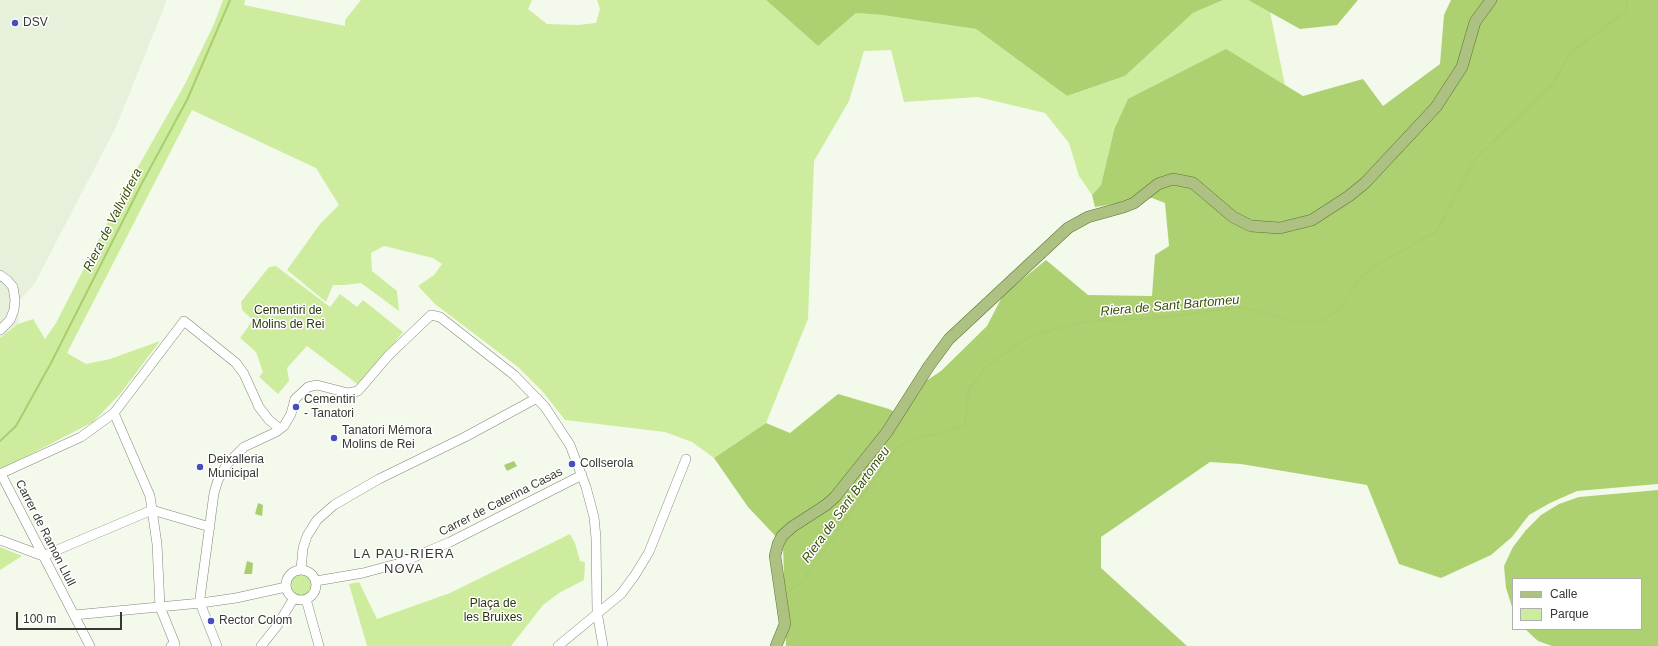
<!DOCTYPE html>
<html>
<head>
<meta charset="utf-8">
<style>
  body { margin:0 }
  #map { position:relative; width:1658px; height:646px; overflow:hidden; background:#f4faeb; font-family:Arial,sans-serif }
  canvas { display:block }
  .legend { position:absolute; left:1512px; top:578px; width:130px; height:52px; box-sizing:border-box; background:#fff; border:1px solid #afafad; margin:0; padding:5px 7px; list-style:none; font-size:12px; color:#363833 }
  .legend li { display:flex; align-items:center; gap:8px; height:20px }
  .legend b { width:20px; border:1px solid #afafad }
  .scale { position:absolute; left:16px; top:612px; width:106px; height:18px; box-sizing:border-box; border:2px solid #363833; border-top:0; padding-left:5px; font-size:12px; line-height:14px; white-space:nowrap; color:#363833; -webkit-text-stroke:3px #fff; paint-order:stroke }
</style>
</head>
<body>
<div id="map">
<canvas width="1658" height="646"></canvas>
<ul class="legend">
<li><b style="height:5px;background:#acc182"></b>Calle</li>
<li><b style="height:11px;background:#cdec9e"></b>Parque</li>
</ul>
<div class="scale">100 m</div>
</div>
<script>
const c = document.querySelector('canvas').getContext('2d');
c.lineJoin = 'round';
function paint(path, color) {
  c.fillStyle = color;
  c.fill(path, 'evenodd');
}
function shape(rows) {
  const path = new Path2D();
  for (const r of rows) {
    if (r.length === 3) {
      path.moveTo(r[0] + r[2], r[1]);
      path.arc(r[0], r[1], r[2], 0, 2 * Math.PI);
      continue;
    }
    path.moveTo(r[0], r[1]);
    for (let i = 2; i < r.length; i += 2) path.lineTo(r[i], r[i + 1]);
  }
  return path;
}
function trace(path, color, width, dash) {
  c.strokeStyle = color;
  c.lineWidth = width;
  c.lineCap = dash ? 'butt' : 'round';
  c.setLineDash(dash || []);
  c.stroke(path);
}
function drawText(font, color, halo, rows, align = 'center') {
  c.font = font + ' Arial,sans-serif';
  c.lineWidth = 3;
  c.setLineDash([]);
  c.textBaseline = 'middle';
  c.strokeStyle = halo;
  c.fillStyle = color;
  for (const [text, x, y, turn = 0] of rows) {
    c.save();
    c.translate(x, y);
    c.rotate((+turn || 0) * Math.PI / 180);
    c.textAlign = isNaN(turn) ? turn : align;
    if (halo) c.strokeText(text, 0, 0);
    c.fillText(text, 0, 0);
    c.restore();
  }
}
paint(shape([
  [0,0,167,0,116,127,35,283,20,300,18,324,0,338]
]), '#e7f0db');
paint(shape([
  [223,0,245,0,244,5,345,26,345,20,361,0,532,0,528,9,547,24,578,25,596,23,600,9,597,0,766,0,818,46,856,13,882,15,976,29,1067,96,1125,76,1193,13,1223,0,1248,0,1270,12,1285,85,1226,50,1114,130,1101,185,1092,195,1079,176,1069,143,1045,113,978,97,904,102,891,50,864,51,849,101,814,161,808,319,766,423,714,458,692,442,665,432,565,420,543,392,518,367,435,304,418,286,434,275,442,264,433,258,384,246,371,253,372,271,397,291,399,311,361,283,345,285,333,285,326,302,287,270,320,224,339,205,316,168,192,110,67,353,86,364,110,359,160,341,120,394,93,422,0,470,0,338,18,324,33,319,45,339,56,323,117,204,185,84,214,24],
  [276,266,330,307,340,294,357,307,363,300,403,332,360,386,307,346,287,368,289,381,278,394,259,377,263,372,256,352,240,338,253,320,242,310,241,302,269,267],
  [570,534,575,543,580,561,585,562,584,580,559,593,543,605,511,646,367,646,349,584,359,582,377,619,450,593],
  [0,547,22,556,0,570],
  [301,585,11]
]), '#cdec9e');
paint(shape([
  [766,0,1223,0,1193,13,1125,76,1067,96,976,29,882,15,856,13,818,46],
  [1248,0,1358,0,1337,25,1300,29],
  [1451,0,1658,0,1658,484,1577,491,1550,503,1529,515,1512,537,1491,555,1441,578,1399,564,1367,485,1241,464,1210,462,1101,537,1101,568,1187,646,786,646,783,544,748,507,714,458,766,423,790,433,838,394,889,409,902,416,923,383,941,371,987,326,1003,295,1046,260,1088,295,1152,296,1155,255,1169,246,1165,203,1152,198,1095,207,1092,195,1101,185,1114,130,1128,99,1226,49,1303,96,1363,79,1383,106,1440,64,1444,15],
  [1658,490,1658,646,1552,646,1538,641,1525,629,1641,629,1641,579,1513,579,1513,610,1506,588,1504,566,1513,547,1526,530,1541,515,1559,504,1579,497]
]), '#add071');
paint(shape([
  [514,461,517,466,507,471,504,465],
  [258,503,263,505,262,516,255,514],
  [247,561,253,563,252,574,244,574]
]), '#aacd6e');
trace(shape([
  [0,441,16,426,51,363,142,183,187,100,230,0],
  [789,591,803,580,896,449,909,440,945,432,964,425,967,412,968,391,987,366,1029,337,1055,329,1086,322,1166,317,1243,307,1297,322,1322,321,1338,310,1362,276,1380,263,1437,231,1474,160,1552,85,1570,53,1625,12,1628,0]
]), '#aacd6e', 2);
const minor = shape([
  [0,275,7,280,13,287,15,300,14,310,10,320,0,330],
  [114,413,150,496,157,544,160,607,175,644,171,646],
  [0,474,81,437,114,413,184,321,236,363,244,374,259,407,269,420,280,429],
  [1,474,90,646],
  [0,540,43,556],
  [43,556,152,510,210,527],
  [301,569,303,548,307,536,317,520,334,505,379,479,465,437,537,398],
  [301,585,15],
  [316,581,363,573,400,563,450,542,582,475],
  [306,599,319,646],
  [74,615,201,603,236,598,286,587],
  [217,646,202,608,200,598,214,493,218,480,227,464,244,447,276,432,284,426,291,414,295,399,308,387,317,385,348,393,358,391,389,355,431,315,440,317,514,375,545,407,570,445,586,487,594,517,596,538,597,612,603,646],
  [261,646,277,626,294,598],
  [558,646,621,594,635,575,649,552,686,459]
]);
const major = shape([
  [776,646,785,624,775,556,778,544,782,536,792,527,826,505,835,497,887,432,929,366,949,339,1068,228,1088,217,1124,207,1134,203,1158,184,1173,179,1193,183,1233,217,1251,226,1280,228,1312,220,1349,196,1365,183,1436,107,1462,67,1475,22,1491,0]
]);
trace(minor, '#81877a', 10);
trace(major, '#5f7630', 12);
trace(minor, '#fff', 9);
trace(major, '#acc182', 11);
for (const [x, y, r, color] of [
  [15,23,4,"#484cc1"],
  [296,407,4,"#484cc1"],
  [334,438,4,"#484cc1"],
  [572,464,4,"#484cc1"],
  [200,467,4,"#484cc1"],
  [211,621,4,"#484cc1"]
]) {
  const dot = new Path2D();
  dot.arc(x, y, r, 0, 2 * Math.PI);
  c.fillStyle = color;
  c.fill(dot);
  trace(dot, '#fff', 1.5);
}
drawText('12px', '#363833', '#fff', [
  ["DSV",23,23],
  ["Cementiri",304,400],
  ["- Tanatori",304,414],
  ["Tanatori Mémora",342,431],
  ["Molins de Rei",342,445],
  ["Deixalleria",208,460],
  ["Municipal",208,474],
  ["Collserola",580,464],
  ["Rector Colom",219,621]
], 'left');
drawText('12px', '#29360f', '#fff', [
  ["Cementiri de",288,311],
  ["Molins de Rei",288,325],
  ["Plaça de",493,604],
  ["les Bruixes",493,618]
]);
drawText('12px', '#363833', '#fff', [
  ["Carrer de Caterina Casas",501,502,-27],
  ["Carrer de Ramon Llull",45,533,63]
]);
drawText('italic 13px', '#3a4f08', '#fff', [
  ["Riera de Vallvidrera",113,220,-63],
  ["Riera de Sant Bartomeu",1170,306,-5],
  ["Riera de Sant Bartomeu",846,505,-54]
]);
c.letterSpacing = '1px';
drawText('13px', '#363833', '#fff', [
  ["LA PAU-RIERA",404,554],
  ["NOVA",404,569]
]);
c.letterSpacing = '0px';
</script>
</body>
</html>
